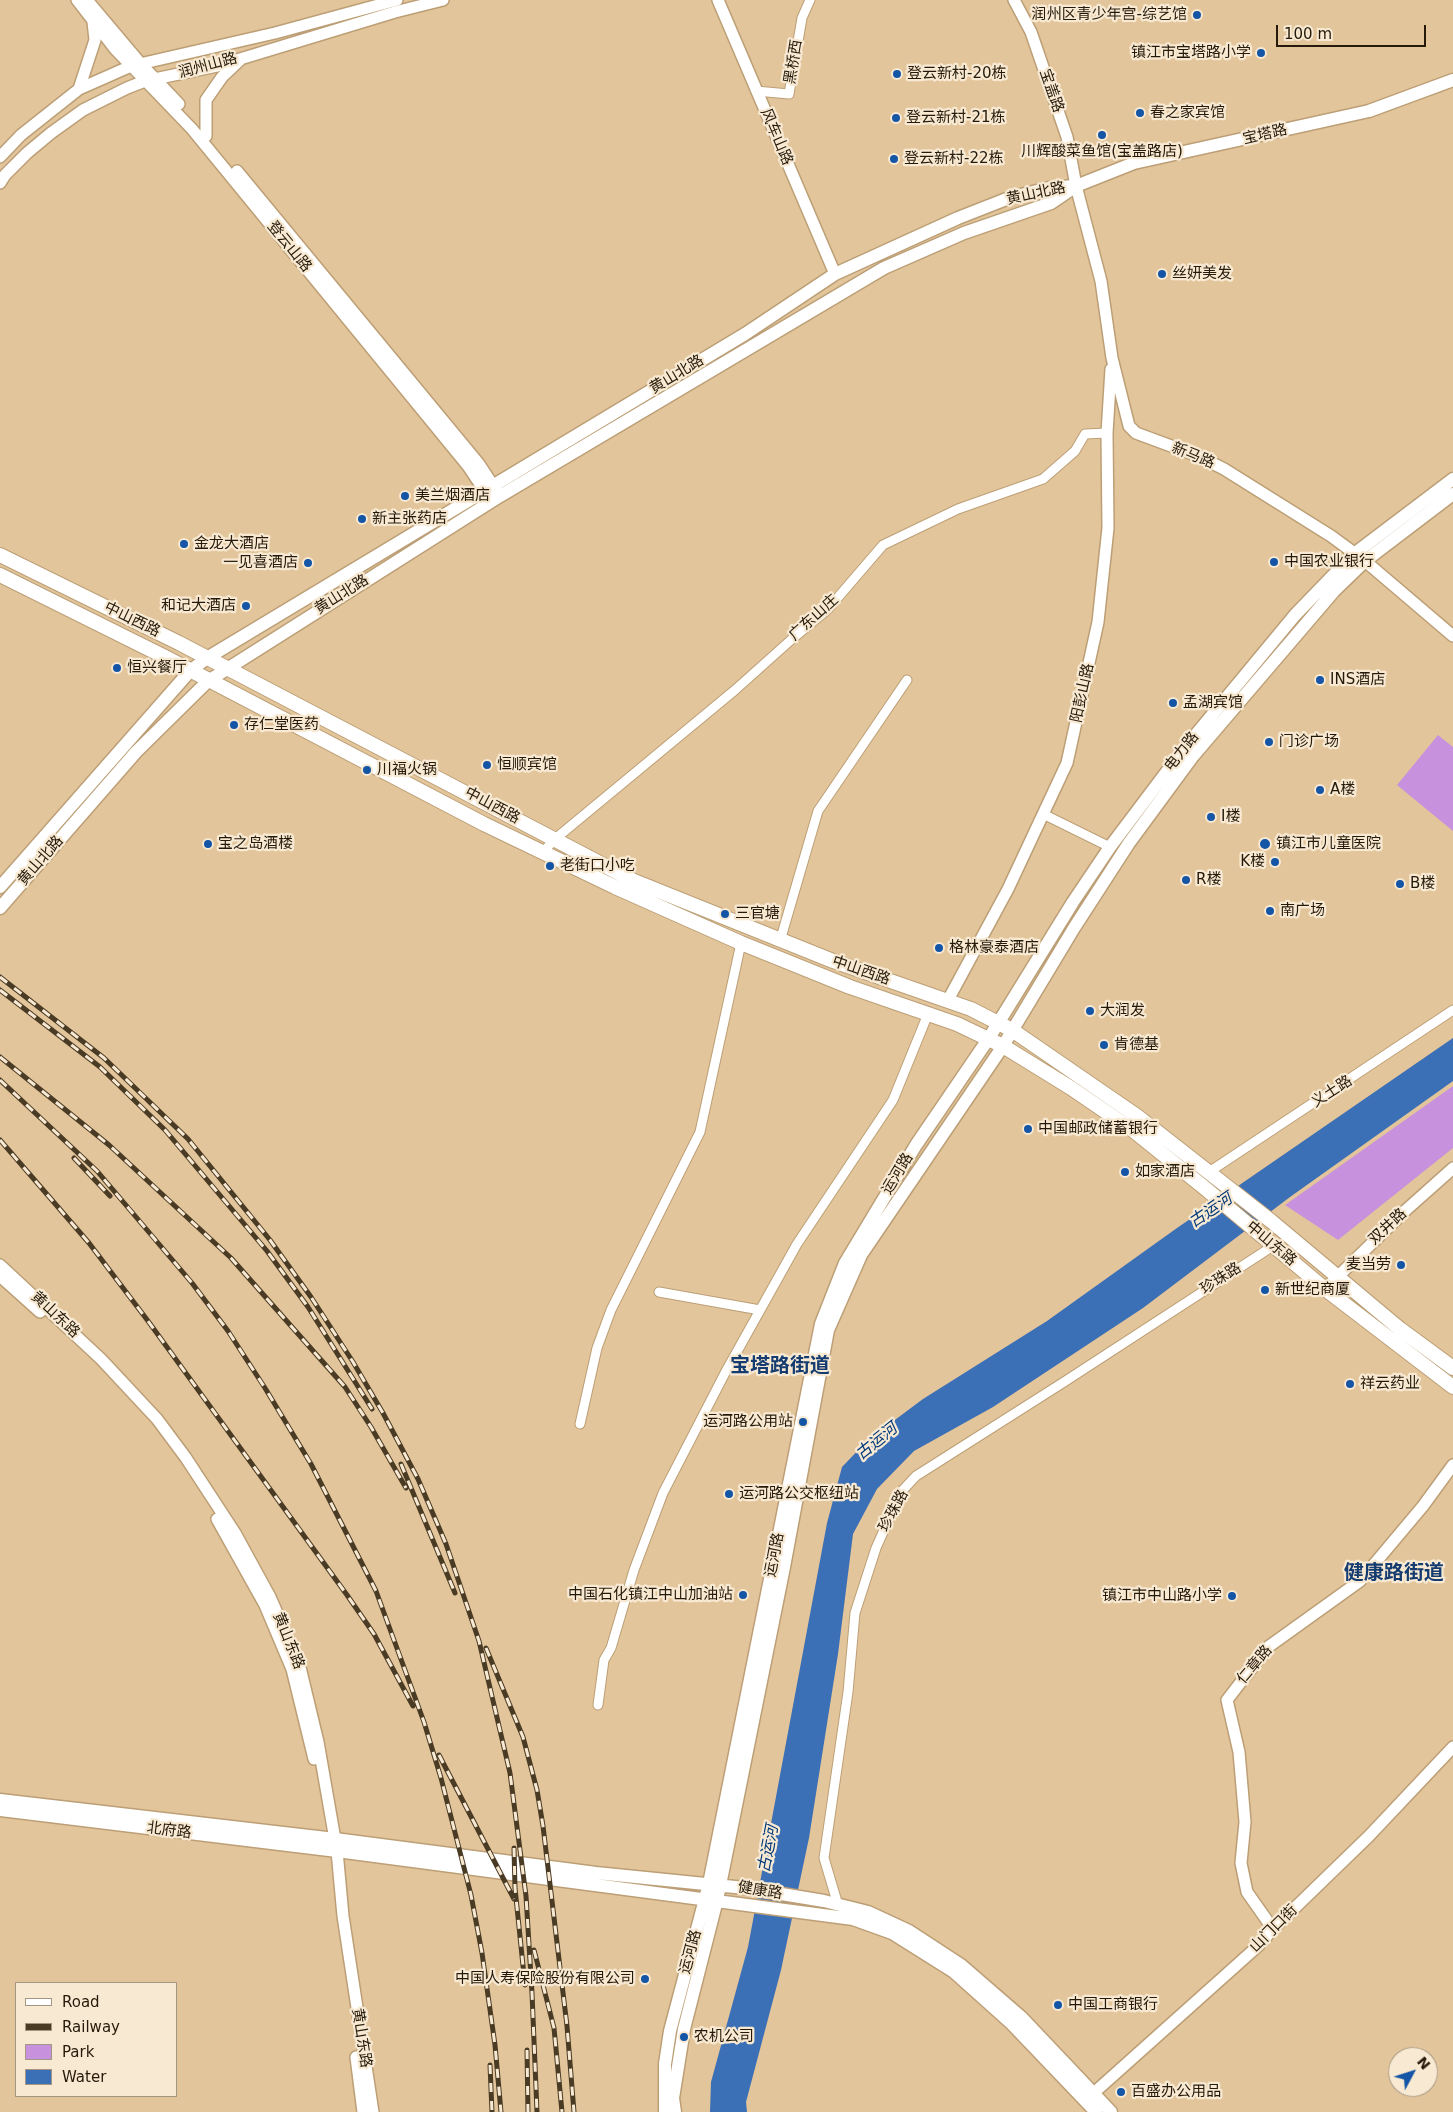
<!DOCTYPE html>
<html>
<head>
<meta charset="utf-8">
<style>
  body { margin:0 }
  #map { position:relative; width:1453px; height:2112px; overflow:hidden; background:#e3c59b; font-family:"DejaVu Sans",sans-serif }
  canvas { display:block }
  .legend { position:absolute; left:15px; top:1982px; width:162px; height:115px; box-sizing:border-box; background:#f8e9d3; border:1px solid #a49682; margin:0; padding:6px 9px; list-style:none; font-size:15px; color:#251a09 }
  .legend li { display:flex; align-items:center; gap:10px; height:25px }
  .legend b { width:25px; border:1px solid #a49682 }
  .north { position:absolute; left:1388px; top:2047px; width:50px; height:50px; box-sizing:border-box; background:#f8e9d3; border:1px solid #a49682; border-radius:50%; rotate:50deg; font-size:14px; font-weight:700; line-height:20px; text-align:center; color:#251a09 }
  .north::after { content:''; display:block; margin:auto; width:18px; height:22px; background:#1455a5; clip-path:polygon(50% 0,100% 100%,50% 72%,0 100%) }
  .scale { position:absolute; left:1276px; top:25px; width:150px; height:22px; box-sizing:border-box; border:2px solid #251a09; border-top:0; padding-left:6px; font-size:15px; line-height:18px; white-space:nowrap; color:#251a09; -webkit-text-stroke:4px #f8e9d3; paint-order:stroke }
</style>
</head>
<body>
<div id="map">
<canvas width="1453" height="2112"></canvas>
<ul class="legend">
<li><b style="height:6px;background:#fff"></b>Road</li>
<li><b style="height:6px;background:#4a3b25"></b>Railway</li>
<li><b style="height:14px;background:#c891dd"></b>Park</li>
<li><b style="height:14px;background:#3b6fb6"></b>Water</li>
</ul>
<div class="north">N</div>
<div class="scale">100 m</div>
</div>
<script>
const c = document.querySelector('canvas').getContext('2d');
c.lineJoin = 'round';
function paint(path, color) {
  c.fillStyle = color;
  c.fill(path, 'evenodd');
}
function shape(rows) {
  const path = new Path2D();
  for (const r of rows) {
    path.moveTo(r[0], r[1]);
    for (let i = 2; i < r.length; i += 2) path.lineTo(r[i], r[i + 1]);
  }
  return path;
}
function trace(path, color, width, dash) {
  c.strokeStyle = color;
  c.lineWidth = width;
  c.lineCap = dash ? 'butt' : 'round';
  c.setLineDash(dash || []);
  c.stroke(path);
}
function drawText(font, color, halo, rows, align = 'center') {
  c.font = font + ' "DejaVu Sans","Noto Sans SC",sans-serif';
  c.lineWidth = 4.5;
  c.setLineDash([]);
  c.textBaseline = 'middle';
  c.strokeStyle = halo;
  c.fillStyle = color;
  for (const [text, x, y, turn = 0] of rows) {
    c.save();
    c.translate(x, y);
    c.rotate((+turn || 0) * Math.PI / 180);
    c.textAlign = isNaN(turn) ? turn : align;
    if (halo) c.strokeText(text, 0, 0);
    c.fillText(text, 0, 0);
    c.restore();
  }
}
paint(shape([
  [1438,735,1453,747,1453,831,1397,785],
  [1453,1086,1453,1148,1338,1240,1285,1205]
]), '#c891dd');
paint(shape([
  [1453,1038,1453,1081,1290,1197,1143,1308,993,1407,914,1451,877,1489,853,1534,838,1654,809,1838,781,1970,746,2102,747,2112,710,2112,711,2082,748,1947,827,1523,842,1467,868,1440,923,1399,1047,1321,1177,1228]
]), '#3b6fb6');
const minor = shape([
  [756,91,789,94,802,18,810,0],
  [1043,814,1110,847],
  [543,852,555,839,735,690,792,639,828,609,883,545,958,509,1043,479,1075,451,1085,434,1107,433],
  [780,941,818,811,907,680],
  [1209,1172,1453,1010],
  [659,1292,760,1310],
  [580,1424,597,1348,611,1310,700,1132,741,943],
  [598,1705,604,1660,611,1648,634,1570,663,1493,725,1373,797,1244,893,1100,928,1014],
  [838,1905,824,1858,848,1692,855,1613,876,1548,901,1492,916,1476,1064,1382,1273,1246]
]);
const tertiary = shape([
  [77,0,115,49,192,129,468,466,490,499],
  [87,0,141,64,179,104],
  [718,0,835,274],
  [1014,0,1031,32,1067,137,1076,186,1101,281,1112,358,1129,426,1136,433,1198,456,1224,469,1331,536,1365,561,1453,636],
  [79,89,95,40,93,22],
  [206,136,206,100,222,77,240,60],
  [0,157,21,135,79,89,131,66,275,33,397,0],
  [237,171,479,464,498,493],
  [0,183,5,175,27,153,51,133,83,110,127,88,145,81,217,66,395,12,443,0],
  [948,1000,1008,889,1067,763,1098,622,1108,528,1107,433,1111,369],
  [0,1265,101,1359,157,1419,186,1458,235,1533,270,1597,299,1663,318,1742,337,1851,343,1916,373,2112],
  [0,1276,40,1312],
  [1325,1289,1406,1210,1453,1168],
  [217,1519,265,1605,292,1669,314,1759],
  [1273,1929,1247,1892,1241,1863,1245,1822,1239,1752,1227,1700,1268,1647,1360,1581,1423,1506,1453,1465],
  [356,2057,363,2112],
  [1087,2099,1258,1946,1273,1929,1369,1836,1453,1747]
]);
const secondary = shape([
  [0,887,190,671,207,658,745,334,835,274,958,218,1009,198,1049,188,1074,186],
  [0,908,136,752,208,681,500,496,884,268,964,233,1051,203,1076,186,1134,163,1369,111,1453,80],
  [0,1800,335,1839,596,1873,745,1888,824,1901,868,1912,909,1931,961,1965,1021,2017,1111,2112],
  [0,1810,337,1851,853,1919,892,1933,954,1972,1012,2024,1096,2112],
  [665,2112,665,2064,670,2031,709,1884,821,1324,845,1263,916,1145,989,1038,1073,902,1110,847,1184,749,1295,615,1354,554,1453,479],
  [675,2112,673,2098,684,2029,717,1900,784,1567,828,1330,861,1255,1003,1046,1074,928,1129,843,1193,756,1334,591,1365,561,1453,494]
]);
const primary = shape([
  [0,555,179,643,634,881,833,961,971,1009,1012,1030,1137,1116,1271,1221,1400,1329,1453,1368],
  [0,575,165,657,484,824,615,887,741,943,850,987,957,1024,1003,1046,1071,1088,1134,1131,1206,1189,1325,1289,1453,1387]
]);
trace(minor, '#bc9f76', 11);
trace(tertiary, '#bc9f76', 14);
trace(secondary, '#bc9f76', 15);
trace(primary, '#bc9f76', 16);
trace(minor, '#fff', 9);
trace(tertiary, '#fff', 11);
trace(secondary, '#fff', 12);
trace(primary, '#fff', 14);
const rail = shape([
  [0,977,104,1058,188,1139,270,1240,311,1297,353,1362,383,1413,418,1479,446,1544,479,1641,510,1773,526,1896,532,1993,537,2112],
  [0,990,100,1067,165,1130,267,1251,308,1307,372,1409],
  [0,1057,109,1145,231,1258,345,1387,371,1427,406,1488],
  [0,1080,97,1171,192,1283,228,1331,265,1388,311,1464,376,1591,424,1722,441,1778,471,1895,482,1953,495,2045,501,2112],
  [0,1140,89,1243,148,1321,347,1595,374,1634,413,1706],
  [74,1158,110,1196],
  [401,1464,455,1593],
  [486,1648,523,1737,537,1790,543,1826,567,2026,574,2112],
  [439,1755,514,1899],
  [514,1848,515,1888,525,1985],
  [534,1950,554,2028,562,2112],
  [527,2050,528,2112],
  [490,2065,492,2112]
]);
trace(rail, '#4a3b25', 5);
trace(rail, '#f8e9d3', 3, [9]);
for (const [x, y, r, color] of [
  [1197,15,5,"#1455a5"],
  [1261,53,5,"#1455a5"],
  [897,74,5,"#1455a5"],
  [1140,113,5,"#1455a5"],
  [896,118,5,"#1455a5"],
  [1102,135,5,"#1455a5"],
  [894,159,5,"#1455a5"],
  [1162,274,5,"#1455a5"],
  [405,496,5,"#1455a5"],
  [362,519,5,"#1455a5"],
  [184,544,5,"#1455a5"],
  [1274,562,5,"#1455a5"],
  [308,563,5,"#1455a5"],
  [246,606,5,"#1455a5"],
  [117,668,5,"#1455a5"],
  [1320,680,5,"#1455a5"],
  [1173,703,5,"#1455a5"],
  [234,725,5,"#1455a5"],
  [1269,742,5,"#1455a5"],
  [487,765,5,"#1455a5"],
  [367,770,5,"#1455a5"],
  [1320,790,5,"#1455a5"],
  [1211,817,5,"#1455a5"],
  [208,844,5,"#1455a5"],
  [1265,844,6,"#1455a5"],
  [1275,862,5,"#1455a5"],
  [550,866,5,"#1455a5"],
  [1186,880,5,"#1455a5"],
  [1400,884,5,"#1455a5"],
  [1270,911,5,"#1455a5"],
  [725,914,5,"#1455a5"],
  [939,948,5,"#1455a5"],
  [1090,1011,5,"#1455a5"],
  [1104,1045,5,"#1455a5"],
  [1028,1129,5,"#1455a5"],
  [1125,1172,5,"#1455a5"],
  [1401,1265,5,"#1455a5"],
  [1265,1290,5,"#1455a5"],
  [1350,1384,5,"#1455a5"],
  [803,1422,5,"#1455a5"],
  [729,1494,5,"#1455a5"],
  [743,1595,5,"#1455a5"],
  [1232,1596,5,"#1455a5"],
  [645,1979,5,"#1455a5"],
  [1058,2005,5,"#1455a5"],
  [684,2037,5,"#1455a5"],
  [1121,2092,5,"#1455a5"]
]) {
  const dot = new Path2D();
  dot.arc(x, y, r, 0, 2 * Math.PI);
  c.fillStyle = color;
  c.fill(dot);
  trace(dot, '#f8e9d3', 2);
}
drawText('15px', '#251a09', '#f8e9d3', [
  ["润州区青少年宫-综艺馆",1187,15,"right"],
  ["镇江市宝塔路小学",1251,53,"right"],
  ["登云新村-20栋",907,74],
  ["春之家宾馆",1150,113],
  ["登云新村-21栋",906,118],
  ["川辉酸菜鱼馆(宝盖路店)",1102,152,"center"],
  ["登云新村-22栋",904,159],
  ["丝妍美发",1172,274],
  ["美兰烟酒店",415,496],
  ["新主张药店",372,519],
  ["金龙大酒店",194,544],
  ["中国农业银行",1284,562],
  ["一见喜酒店",298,563,"right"],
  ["和记大酒店",236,606,"right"],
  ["恒兴餐厅",127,668],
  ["INS酒店",1330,680],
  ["孟湖宾馆",1183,703],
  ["存仁堂医药",244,725],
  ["门诊广场",1279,742],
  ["恒顺宾馆",497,765],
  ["川福火锅",377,770],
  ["A楼",1330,790],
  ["I楼",1221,817],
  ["宝之岛酒楼",218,844],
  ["镇江市儿童医院",1276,844],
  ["K楼",1265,862,"right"],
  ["老街口小吃",560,866],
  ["R楼",1196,880],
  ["B楼",1410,884],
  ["南广场",1280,911],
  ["三官塘",735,914],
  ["格林豪泰酒店",949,948],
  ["大润发",1100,1011],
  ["肯德基",1114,1045],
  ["中国邮政储蓄银行",1038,1129],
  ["如家酒店",1135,1172],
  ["麦当劳",1391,1265,"right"],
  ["新世纪商厦",1275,1290],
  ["祥云药业",1360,1384],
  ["运河路公用站",793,1422,"right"],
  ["运河路公交枢纽站",739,1494],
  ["中国石化镇江中山加油站",733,1595,"right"],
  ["镇江市中山路小学",1222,1596,"right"],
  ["中国人寿保险股份有限公司",635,1979,"right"],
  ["中国工商银行",1068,2005],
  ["农机公司",694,2037],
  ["百盛办公用品",1131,2092]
], 'left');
drawText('15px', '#251a09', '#f8e9d3', [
  ["黑桥西",794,62,-81],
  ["润州山路",208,66,-15],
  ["宝盖路",1051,91,71],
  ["宝塔路",1265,135,-13],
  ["风车山路",776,137,67],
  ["黄山北路",1036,194,-12],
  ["登云山路",289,247,51],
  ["黄山北路",677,375,-31],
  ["新马路",1193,456,22],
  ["黄山北路",342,595,-32],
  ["广东山庄",814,618,-42],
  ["中山西路",132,620,26],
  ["阳彭山路",1083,693,-78],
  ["电力路",1182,752,-52],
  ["中山西路",492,806,28],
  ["黄山北路",41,861,-49],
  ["中山西路",861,971,19],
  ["义土路",1332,1092,-33],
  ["运河路",898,1174,-59],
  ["双井路",1388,1227,-43],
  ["中山东路",1271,1244,40],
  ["珍珠路",1221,1279,-33],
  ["黄山东路",55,1315,43],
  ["珍珠路",894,1511,-62],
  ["运河路",775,1555,-79],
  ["黄山东路",288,1641,68],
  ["仁章路",1255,1665,-50],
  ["北府路",169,1831,7],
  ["健康路",760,1891,9],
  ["山门口街",1274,1929,-45],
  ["运河路",691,1952,-75],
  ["黄山东路",361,2038,81]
]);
drawText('italic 16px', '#003879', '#f8e9d3', [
  ["古运河",1211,1211,-34],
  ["古运河",877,1442,-39],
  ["古运河",769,1849,-79]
]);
drawText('bold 20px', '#143c70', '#f8e9d3', [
  ["宝塔路街道",780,1367],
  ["健康路街道",1394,1574]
]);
</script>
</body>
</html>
